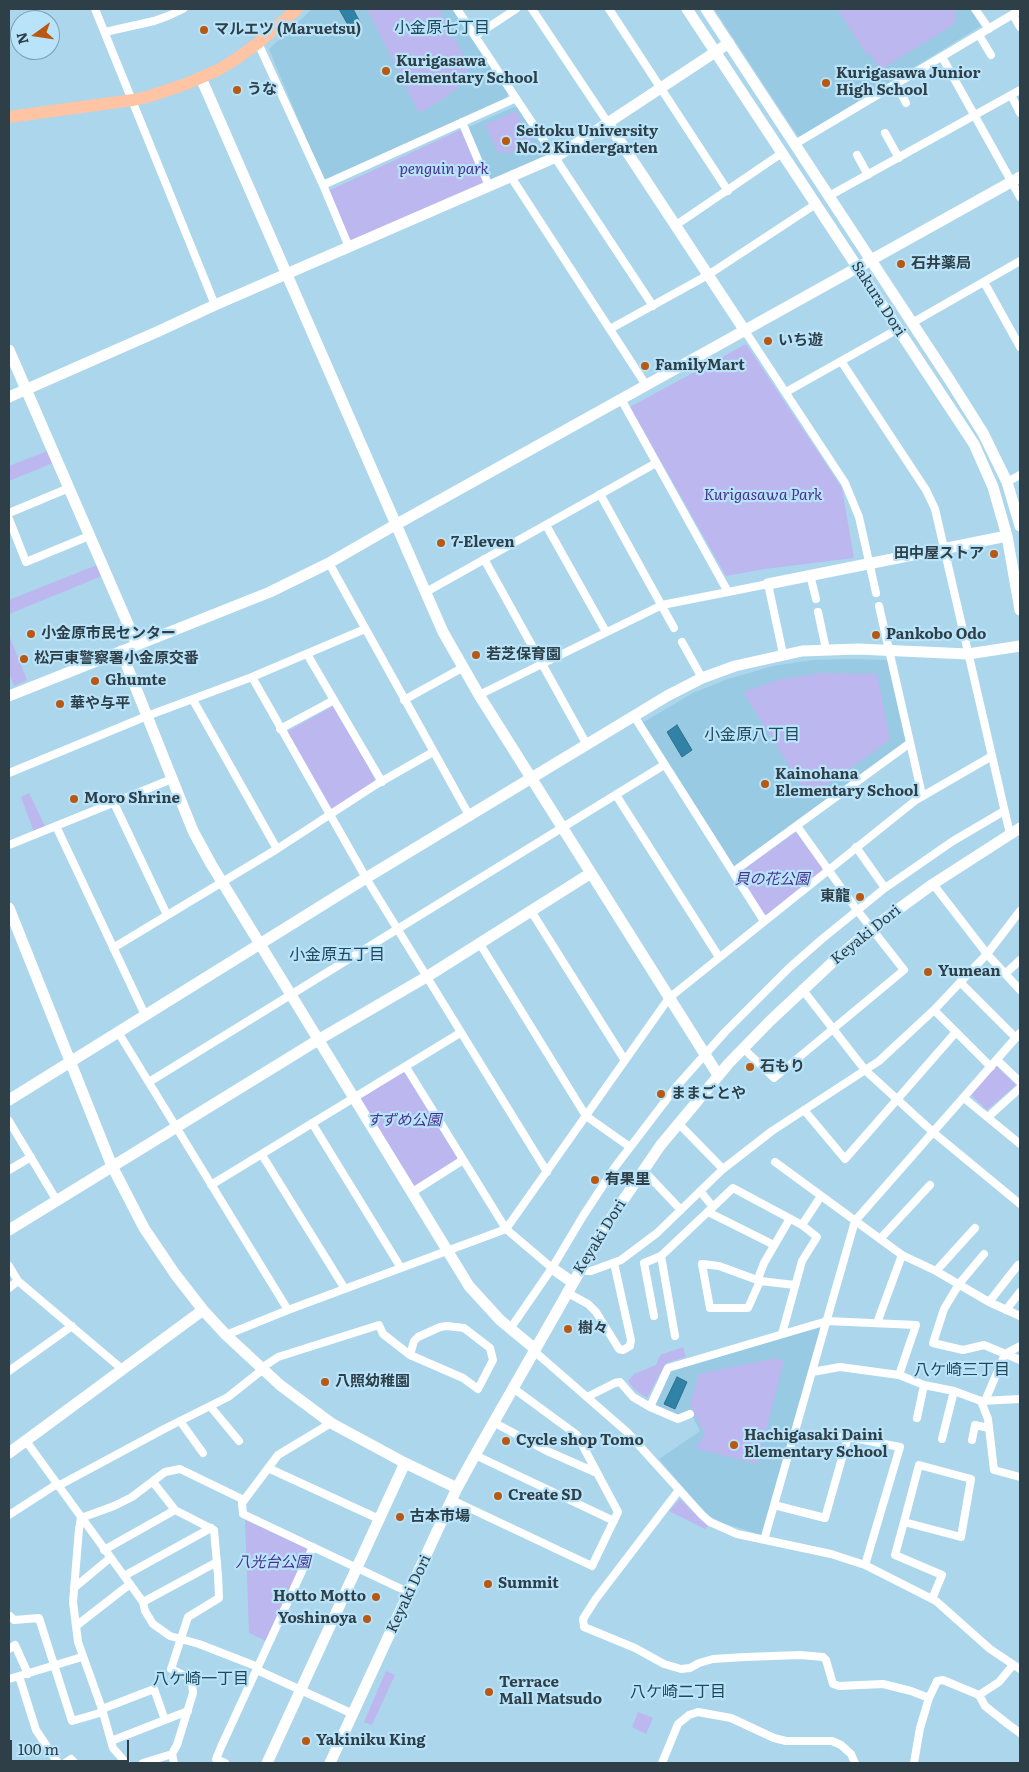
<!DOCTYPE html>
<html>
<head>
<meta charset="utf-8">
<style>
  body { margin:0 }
  #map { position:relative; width:1029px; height:1772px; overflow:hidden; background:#acd6eb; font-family:Literata,serif }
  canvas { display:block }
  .frame { position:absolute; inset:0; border:10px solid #2e3f48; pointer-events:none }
  .north { position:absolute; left:10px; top:10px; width:50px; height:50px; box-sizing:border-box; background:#b8e3f9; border:1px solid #81a1b2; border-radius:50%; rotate:256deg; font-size:14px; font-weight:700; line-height:20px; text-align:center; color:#2e3f48 }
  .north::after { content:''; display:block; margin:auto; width:18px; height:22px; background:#b85813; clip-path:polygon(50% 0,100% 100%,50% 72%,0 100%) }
  .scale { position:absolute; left:10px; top:1740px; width:119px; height:22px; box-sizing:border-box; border:2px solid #2e3f48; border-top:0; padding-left:6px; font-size:15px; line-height:18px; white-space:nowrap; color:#2e3f48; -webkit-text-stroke:4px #b8e3f9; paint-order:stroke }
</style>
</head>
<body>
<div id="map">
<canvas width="1029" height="1772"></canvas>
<div class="frame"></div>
<div class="north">N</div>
<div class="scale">100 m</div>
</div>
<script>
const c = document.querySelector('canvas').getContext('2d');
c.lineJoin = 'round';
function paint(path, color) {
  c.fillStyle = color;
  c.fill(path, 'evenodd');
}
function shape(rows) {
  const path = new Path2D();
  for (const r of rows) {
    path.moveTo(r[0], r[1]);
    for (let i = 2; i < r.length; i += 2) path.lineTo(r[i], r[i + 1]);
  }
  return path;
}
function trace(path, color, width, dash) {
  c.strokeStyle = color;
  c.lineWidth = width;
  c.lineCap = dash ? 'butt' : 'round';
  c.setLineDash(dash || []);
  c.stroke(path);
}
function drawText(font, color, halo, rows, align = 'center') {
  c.font = font + ' Literata,"Noto Sans JP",serif';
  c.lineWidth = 4.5;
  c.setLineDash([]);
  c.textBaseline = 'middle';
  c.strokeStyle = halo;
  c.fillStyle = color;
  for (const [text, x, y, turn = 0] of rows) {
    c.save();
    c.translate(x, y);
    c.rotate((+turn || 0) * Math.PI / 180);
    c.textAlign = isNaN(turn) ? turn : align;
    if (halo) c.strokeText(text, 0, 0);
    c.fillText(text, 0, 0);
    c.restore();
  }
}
paint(shape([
  [312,9,453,9,508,94,506,99,328,179,323,179,269,49],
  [714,9,970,9,981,26,799,138],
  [514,107,518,108,547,151,546,156,492,180,489,178,468,130,469,127],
  [849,659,888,660,906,740,905,744,736,867,732,866,642,723,693,693,728,679,773,666,813,660],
  [818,1328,821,1329,763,1533,761,1535,720,1522,708,1515,700,1507,659,1459,700,1431,690,1412,678,1417,656,1407,655,1404,671,1370]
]), '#98cae3');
paint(shape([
  [367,9,439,9,464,56,470,78,443,99,419,113],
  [837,9,956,9,956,23,880,70,870,54,867,55],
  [516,111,533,142,508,154,503,151,498,153,485,125],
  [460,130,463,131,484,180,483,184,353,241,349,239,328,191],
  [746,344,842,488,854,558,765,569,726,576,630,407],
  [47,451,53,463,9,481,9,466],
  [97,565,102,576,9,614,9,600],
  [9,635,27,680,14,686,9,673],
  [819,673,877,674,890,740,809,798,743,692,778,680],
  [333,706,367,764,377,784,330,813,283,734],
  [29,793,47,830,35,835,21,797],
  [794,833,797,833,822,867,822,871,768,915,763,914,738,876,739,873],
  [996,1066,1016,1085,987,1110,971,1095],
  [402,1072,406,1074,457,1157,457,1161,415,1187,360,1101,361,1098],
  [683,1347,686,1357,666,1363,647,1398,634,1389,628,1381,634,1374,656,1365,660,1355],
  [775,1358,784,1361,757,1464,695,1448,705,1435,690,1405,699,1374],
  [680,1499,708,1526,705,1529,669,1511],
  [245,1520,306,1548,307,1552,266,1641,249,1633],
  [386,1671,395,1675,372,1725,364,1722],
  [638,1712,653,1718,646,1734,632,1727]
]), '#bdb7f0');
const water = shape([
  [339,9,353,9,361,24,351,30,339,9],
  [677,725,692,750,682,757,667,732,677,725],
  [677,1377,687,1382,675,1409,664,1404,677,1377]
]);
paint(water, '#3083a6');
trace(water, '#2f6f8a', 1);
trace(shape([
  [95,9,215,305],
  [457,9,653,306],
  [532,9,608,123],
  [609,9,728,191],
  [975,9,989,29],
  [1013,15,1020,27],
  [105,32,154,21,168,16,183,9],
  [979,35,991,55],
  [475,36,516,9],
  [258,43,323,185],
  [942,57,1020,197],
  [896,84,906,103],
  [1011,95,1020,113],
  [462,122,489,186],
  [885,133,899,158],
  [795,144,1020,10],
  [857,155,868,175],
  [511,177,646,385],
  [829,196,1020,90],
  [676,225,782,153],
  [349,247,323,185,516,98],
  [984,282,1020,347],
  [912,323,1020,261],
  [610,329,708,275,816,204],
  [745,331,845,483,859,517,876,593],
  [841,361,926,490,935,509,1010,834],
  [786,392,898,329],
  [621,399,728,592,768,584,783,654],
  [1007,482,1020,475],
  [600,494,674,628],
  [9,513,69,488],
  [9,519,26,562,89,536],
  [546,525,606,632],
  [484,559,587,745],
  [329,563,470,817],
  [810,575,816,599],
  [426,592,656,463],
  [879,606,922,795],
  [818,612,826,649],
  [682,642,702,678],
  [307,654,382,782],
  [252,677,366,878,547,1172],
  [479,695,662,605,728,592],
  [193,700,277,849],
  [404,700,462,668],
  [634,716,764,921],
  [280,729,334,700],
  [9,773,147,716,252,677,365,629],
  [616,795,719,957],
  [114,803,167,915],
  [56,826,145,1015],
  [9,845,172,779],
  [856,847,885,888],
  [733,872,910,743],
  [933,884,987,954,1020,990],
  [531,911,624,1059],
  [480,944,586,1116,630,1147],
  [113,948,277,849,377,784,433,752],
  [1005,974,1020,960],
  [960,982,1016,1038],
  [802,989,865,1070,934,1133,1020,1204],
  [934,1010,991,1067],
  [118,1032,288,1310],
  [743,1048,774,1078,904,970,857,910,797,826],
  [997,1060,1020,1082],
  [406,1067,506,1229,552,1268],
  [149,1082,664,765],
  [964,1098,1020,1144],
  [804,1110,845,1159,956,1032],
  [988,1117,1020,1088],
  [9,1121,57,1201],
  [312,1123,401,1268],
  [678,1123,723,1169],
  [262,1155,345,1289],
  [775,1162,902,1255,936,1271,989,1302,1020,1316],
  [9,1170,31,1157],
  [643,1170,681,1210],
  [211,1185,460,1033],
  [700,1191,713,1207],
  [411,1193,463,1160],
  [708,1212,774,1245],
  [789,1220,764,1263,759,1276,760,1281,748,1308,710,1308,702,1264,719,1266,760,1281,795,1285],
  [880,1239,930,1185],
  [984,1254,959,1284,944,1309,933,1343,963,1350,984,1345,1020,1360],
  [661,1256,675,1336],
  [9,1266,18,1281,122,1369],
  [580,1268,587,1271,591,1271,621,1260,657,1233,723,1169,772,1131,879,1061,934,1010,987,954,1020,911],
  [936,1271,975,1228],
  [9,1288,18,1281],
  [566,1292,588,1304,596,1312,619,1349,623,1350,630,1346,631,1340,614,1263],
  [989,1302,1018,1265],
  [1006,1310,1020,1292],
  [654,1316,644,1263,661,1256,733,1188,802,1225],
  [877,1323,902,1255],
  [510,1329,552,1268,583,1216,615,1167,676,1087,725,1032,789,968,822,939,885,888,953,841,1004,811],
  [782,1334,802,1261,817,1237,802,1225,821,1196],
  [226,1335,288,1310,506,1229,669,998,916,800,992,756],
  [534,1351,627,1432,702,1515,710,1522,737,1534,831,1554,865,1565,936,1601,990,1649,1020,1669],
  [260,1369,278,1357,379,1325,383,1334,410,1355,463,1378,478,1389,493,1360,490,1348,464,1328,447,1326,440,1327,418,1337,414,1341,410,1355],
  [9,1371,72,1326],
  [812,1372,840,1367,899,1375,924,1385,954,1391,981,1401,1020,1399],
  [587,1397,615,1383,620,1382,633,1397,650,1407,678,1419,690,1414],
  [981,1401,988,1419,994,1470,1020,1477],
  [985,1401,1005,1354,1020,1346],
  [210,1406,239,1441],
  [650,1407,668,1368,827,1321,916,1325,899,1375],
  [917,1418,924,1385],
  [180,1421,203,1453],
  [493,1422,547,1451,597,1473],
  [331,1423,278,1455,242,1503,243,1514,410,1593],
  [794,1436,848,1437,900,1447,865,1565],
  [942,1439,954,1391],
  [972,1440,975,1425,989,1428],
  [26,1441,143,1602,145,1611,153,1624,170,1636,199,1644,258,1667],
  [475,1455,614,1521],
  [268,1468,379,1519],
  [153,1482,175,1510,214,1530,218,1575,219,1598,188,1617,171,1669,186,1676,192,1683,193,1693,177,1745,172,1754,174,1763],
  [58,1486,166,1428,228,1397,262,1370],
  [679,1490,595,1600,583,1619,584,1627,635,1648,664,1664,681,1669,690,1668,699,1663,713,1659,745,1657,800,1655,823,1657,826,1660,833,1684,839,1686,883,1684,911,1691,929,1698],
  [452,1500,592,1566,618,1512,577,1435,513,1388],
  [774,1505,825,1518,848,1437],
  [9,1515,57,1484],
  [904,1522,961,1537,971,1479,919,1465,904,1522,895,1555,942,1575,932,1599],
  [764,1540,855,1221,1020,1033],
  [104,1550,175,1510],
  [124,1576,211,1528],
  [74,1588,110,1558],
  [143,1602,217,1562],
  [9,1617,10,1616,14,1620,39,1618,72,1721,103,1712],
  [76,1626,130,1584],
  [9,1649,15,1645,28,1674],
  [257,1670,353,1714],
  [19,1676,36,1730,58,1763],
  [9,1679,82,1657],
  [979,1695,985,1706,1009,1725,1020,1733],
  [102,1709,154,1689,165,1720],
  [111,1741,188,1711],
  [65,1763,71,1759,75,1763],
  [126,1763,113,1748,102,1709,78,1642,73,1602,79,1529,81,1518,114,1506,132,1497,165,1472,180,1469,244,1500],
  [143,1763,172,1754],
  [225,1763,216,1759,221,1747,313,1547],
  [662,1763,678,1724,689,1715,698,1712,731,1718,774,1738,786,1741,832,1741,841,1745,851,1754,855,1763],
  [914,1763,920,1728,929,1698,937,1681,943,1680,979,1695,999,1682,1013,1665]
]), '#fff', 8);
trace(shape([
  [687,9,974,444,993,487,1007,536,1020,610],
  [706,9,949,379,983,433,1007,482,1020,526],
  [201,78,443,632,479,695,718,1075],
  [608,123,745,331],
  [9,350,137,645],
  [9,397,159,331,215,305,556,157,729,43],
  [768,584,1007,536],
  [121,651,193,831,211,864,469,1286,500,1320,535,1349],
  [9,696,270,592,329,563,388,529,1020,177],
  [9,908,112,1166,144,1228,175,1274,203,1310,226,1335,280,1385,331,1423,405,1463,457,1488],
  [9,1100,366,878,667,696,702,678,735,666,802,651,858,649,968,654,1020,646],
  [9,1230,318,1040,428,976,591,873],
  [552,1268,572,1282],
  [9,1453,203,1310],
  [267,1763,405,1463],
  [330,1763,457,1488,475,1455,605,1227,660,1146,729,1063,770,1021,836,959,871,929,933,884,1020,828]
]), '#fff', 11);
trace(shape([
  [9,117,133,100,147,97,186,84,218,70,236,59,258,43,297,9]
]), '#ffc4a3', 12);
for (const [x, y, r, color] of [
  [204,30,5,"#b85813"],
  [386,71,5,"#b85813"],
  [826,83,5,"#b85813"],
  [237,90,5,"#b85813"],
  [506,141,5,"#b85813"],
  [901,264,5,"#b85813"],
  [768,341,5,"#b85813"],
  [645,366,5,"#b85813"],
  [441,543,5,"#b85813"],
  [994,554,5,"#b85813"],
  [31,634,5,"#b85813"],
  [876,635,5,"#b85813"],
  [476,655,5,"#b85813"],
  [24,659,5,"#b85813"],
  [95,681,5,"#b85813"],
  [60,704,5,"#b85813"],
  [765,784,5,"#b85813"],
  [74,799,5,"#b85813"],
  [860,897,5,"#b85813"],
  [928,972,5,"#b85813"],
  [750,1067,5,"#b85813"],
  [661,1094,5,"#b85813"],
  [595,1180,5,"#b85813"],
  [568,1329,5,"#b85813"],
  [325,1382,5,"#b85813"],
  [506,1441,5,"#b85813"],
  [734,1445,5,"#b85813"],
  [498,1496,5,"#b85813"],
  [400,1517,5,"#b85813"],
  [488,1584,5,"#b85813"],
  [376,1597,5,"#b85813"],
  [367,1619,5,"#b85813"],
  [489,1692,5,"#b85813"],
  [306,1741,5,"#b85813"]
]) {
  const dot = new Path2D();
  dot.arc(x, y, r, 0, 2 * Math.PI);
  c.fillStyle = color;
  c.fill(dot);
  trace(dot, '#b8e3f9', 2);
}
drawText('bold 15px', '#2e3f48', '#b8e3f9', [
  ["マルエツ (Maruetsu)",214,30],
  ["Kurigasawa",396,62],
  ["elementary School",396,79],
  ["Kurigasawa Junior",836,74],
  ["High School",836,91],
  ["うな",247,90],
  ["Seitoku University",516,132],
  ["No.2 Kindergarten",516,149],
  ["石井薬局",911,264],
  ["いち遊",778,341],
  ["FamilyMart",655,366],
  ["7-Eleven",451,543],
  ["田中屋ストア",984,554,"right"],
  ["小金原市民センター",41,634],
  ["Pankobo Odo",886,635],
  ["若芝保育園",486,655],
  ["松戸東警察署小金原交番",34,659],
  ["Ghumte",105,681],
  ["華や与平",70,704],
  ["Kainohana",775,775],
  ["Elementary School",775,792],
  ["Moro Shrine",84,799],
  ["東龍",850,897,"right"],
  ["Yumean",938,972],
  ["石もり",760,1067],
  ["ままごとや",671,1094],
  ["有果里",605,1180],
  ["樹々",578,1329],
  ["八照幼稚園",335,1382],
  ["Hachigasaki Daini",744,1436],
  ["Elementary School",744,1453],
  ["Cycle shop Tomo",516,1441],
  ["Create SD",508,1496],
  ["古本市場",410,1517],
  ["Summit",498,1584],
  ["Hotto Motto",366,1597,"right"],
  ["Yoshinoya",357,1619,"right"],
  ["Terrace",499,1683],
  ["Mall Matsudo",499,1700],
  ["Yakiniku King",316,1741]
], 'left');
drawText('italic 15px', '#493190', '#b8e3f9', [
  ["penguin park",444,170],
  ["Kurigasawa Park",763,496],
  ["貝の花公園",772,880],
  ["すずめ公園",404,1121],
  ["八光台公園",273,1563]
]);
drawText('15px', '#2e3f48', '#b8e3f9', [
  ["Sakura Dori",878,299,57],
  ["Keyaki Dori",866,935,-39],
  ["Keyaki Dori",600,1237,-58],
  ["Keyaki Dori",409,1594,-65]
]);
drawText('16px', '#21485a', '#b8e3f9', [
  ["小金原七丁目",442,28],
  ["小金原八丁目",752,735],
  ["小金原五丁目",337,955],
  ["八ケ崎三丁目",962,1370],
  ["八ケ崎一丁目",201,1679],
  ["八ケ崎二丁目",678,1692]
]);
</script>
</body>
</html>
